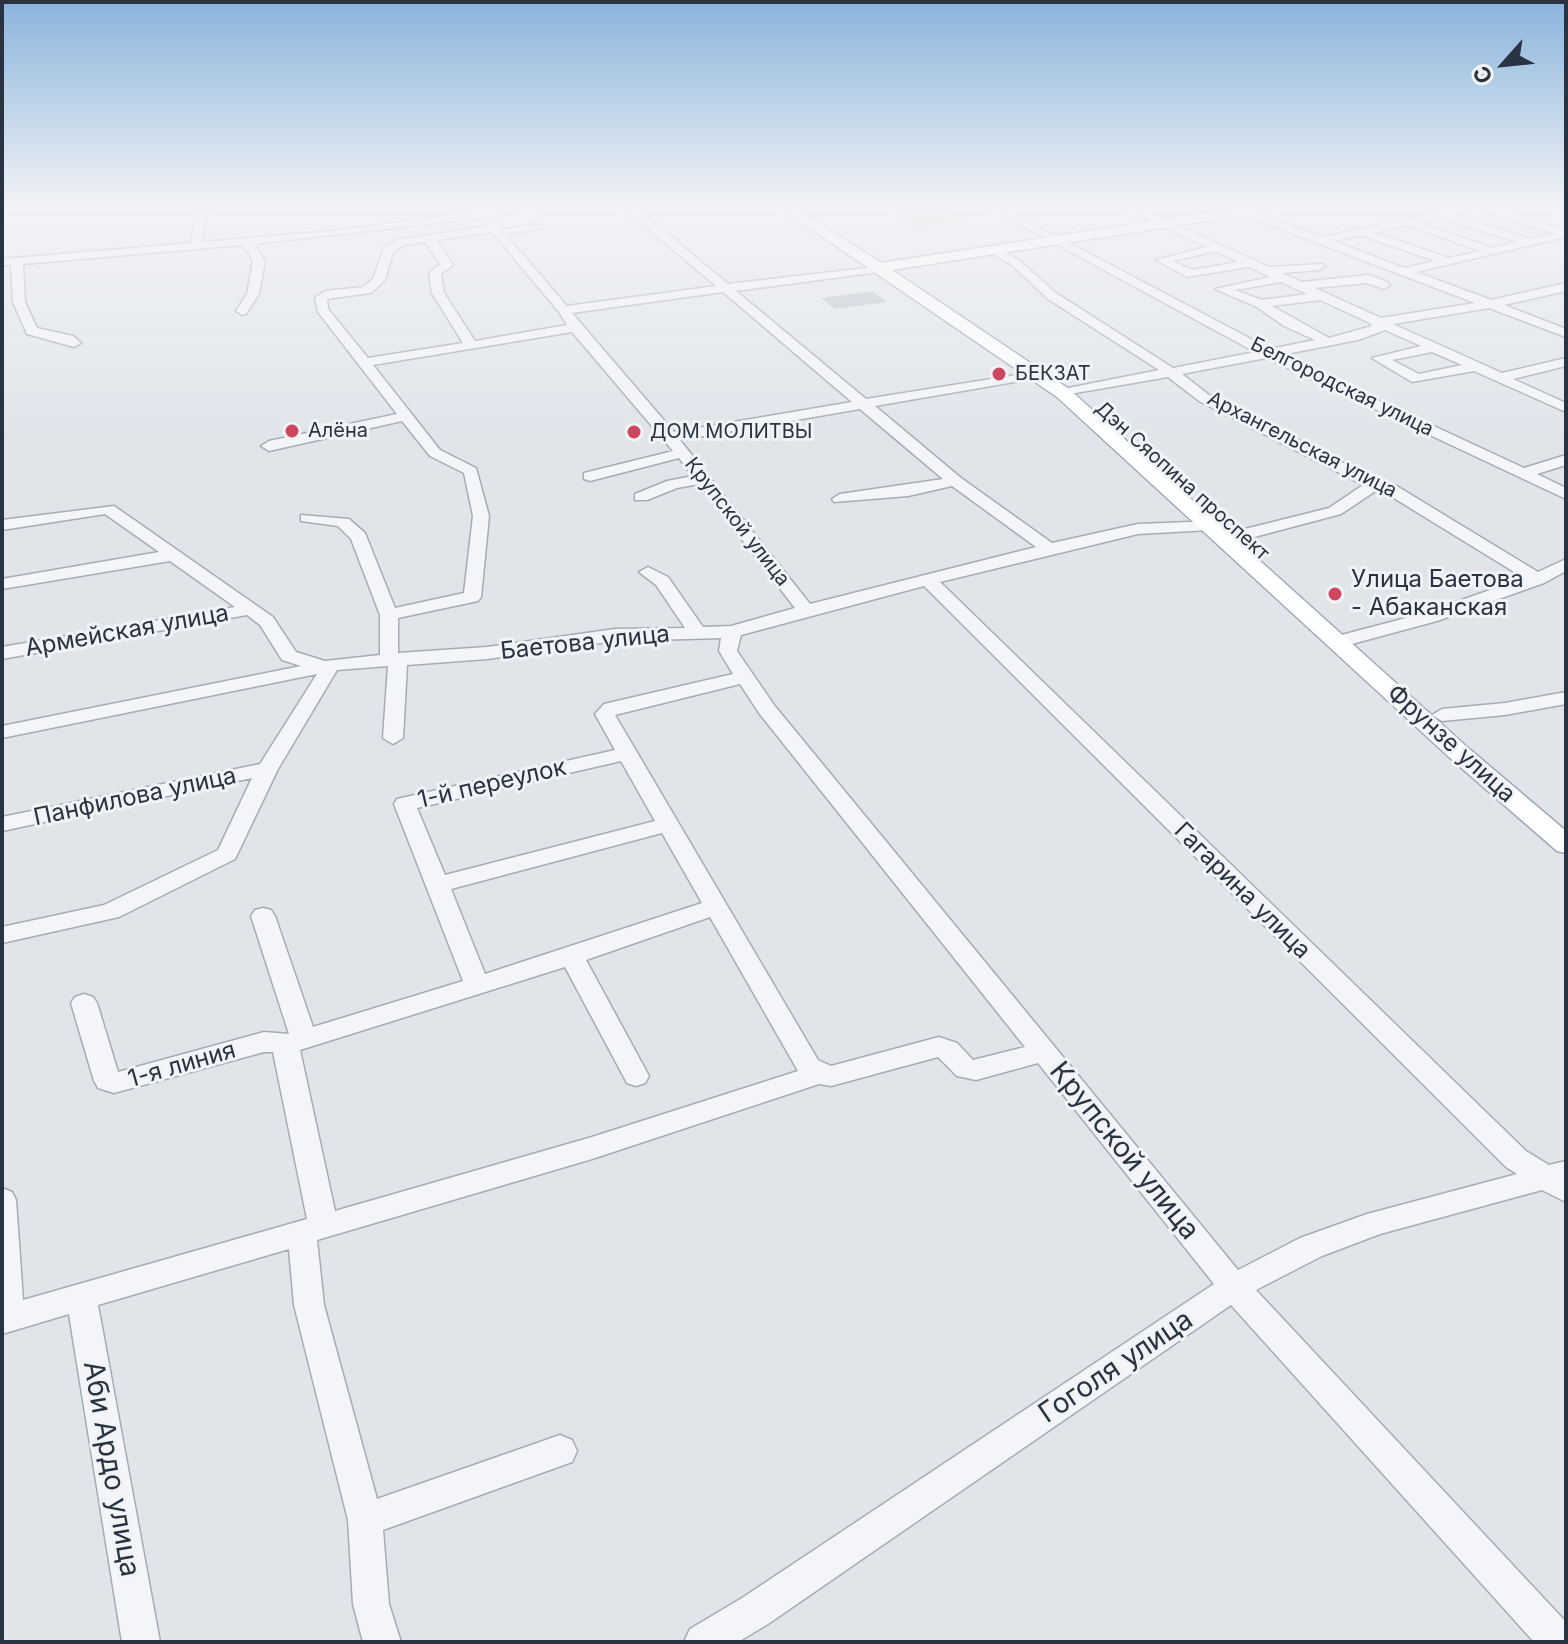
<!DOCTYPE html>
<html>
<head>
<meta charset="utf-8">
<style>
  body { margin:0 }
  #map { position:relative; width:1568px; height:1644px; overflow:hidden; background:#e1e5ea; font-family:Inter,sans-serif }
  canvas { display:block }
  .frame { position:absolute; inset:0; border:4px solid #293341; pointer-events:none }
  .north { position:absolute; left:1464px; top:24px; width:80px; height:80px; -webkit-text-stroke:6px #f1f3f7; paint-order:stroke; rotate:243deg; font-size:22px; font-weight:700; line-height:32px; text-align:center; color:#293341 }
  .north::after { content:''; display:block; margin:auto; width:28px; height:36px; background:#293341; clip-path:polygon(50% 0,100% 100%,50% 72%,0 100%) }
</style>
</head>
<body>
<div id="map">
<canvas width="1568" height="1644"></canvas>
<div class="frame"></div>
<div class="north">С</div>
</div>
<script>
const c = document.querySelector('canvas').getContext('2d');
c.lineJoin = 'round';
function paint(path, color) {
  c.fillStyle = color;
  c.fill(path, 'evenodd');
}
function shape(rows) {
  const path = new Path2D();
  for (const r of rows) {
    path.moveTo(r[0], r[1]);
    for (let i = 2; i < r.length; i += 2) path.lineTo(r[i], r[i + 1]);
  }
  return path;
}
function trace(path, color, width, dash) {
  c.strokeStyle = color;
  c.lineWidth = width;
  c.lineCap = dash ? 'butt' : 'round';
  c.setLineDash(dash || []);
  c.stroke(path);
}
function drawText(font, color, halo, rows, align = 'center') {
  c.font = font + ' Inter,sans-serif';
  c.lineWidth = 6;
  c.setLineDash([]);
  c.textBaseline = 'middle';
  c.strokeStyle = halo;
  c.fillStyle = color;
  for (const [text, x, y, turn = 0] of rows) {
    c.save();
    c.translate(x, y);
    c.rotate((+turn || 0) * Math.PI / 180);
    c.textAlign = isNaN(turn) ? turn : align;
    if (halo) c.strokeText(text, 0, 0);
    c.fillText(text, 0, 0);
    c.restore();
  }
}
paint(shape([
  [914,207,942,207,968,221,916,229,888,211]
]), '#c7d3c2');
paint(shape([
  [873,291,887,302,835,309,821,298]
]), '#b8bec6');
const minor = shape([
  [198,207,208,207,202,242,331,231,513,207,544,207,491,217,501,229,542,224,542,228,506,235,567,306,716,286,638,220,617,207,630,207,646,216,728,284,883,266,885,268,879,272,736,291,866,399,1060,368,1062,371,1055,375,875,406,961,478,1052,543,1138,524,1216,521,1218,525,1216,529,1210,530,1138,534,940,582,1526,1151,1549,1165,1566,1161,1566,1202,1542,1190,1380,1234,1322,1256,1256,1290,1566,1622,1566,1642,1534,1642,1231,1305,768,1624,738,1642,684,1642,690,1629,742,1598,1214,1284,1038,1063,976,1080,957,1076,938,1057,831,1086,819,1084,592,1159,317,1240,324,1305,377,1499,560,1435,572,1440,577,1451,572,1462,383,1530,389,1604,401,1642,363,1642,353,1604,348,1520,294,1305,289,1249,98,1305,160,1642,122,1642,69,1314,2,1334,2,1188,12,1192,16,1200,23,1300,307,1219,273,1052,264,1052,114,1093,98,1088,94,1081,71,1003,75,997,84,994,93,997,97,1003,118,1072,264,1032,289,1034,251,916,255,910,263,908,271,910,275,916,313,1027,463,981,394,804,397,799,615,750,595,714,604,704,733,674,719,651,721,638,615,641,487,659,407,665,403,738,393,744,383,738,388,666,337,670,278,769,235,859,119,917,2,943,2,927,104,905,218,850,252,778,2,831,2,817,260,764,317,674,2,738,2,726,301,666,282,660,260,625,247,615,2,659,2,647,235,607,170,561,2,589,2,579,159,552,105,514,2,530,2,520,114,506,273,617,296,652,325,661,380,655,380,615,351,539,338,526,301,521,301,515,349,519,365,533,395,608,464,593,473,516,464,473,430,456,402,421,269,451,261,446,269,441,397,414,318,312,315,298,325,291,363,287,373,279,384,248,397,240,487,226,481,218,254,244,265,261,259,294,246,314,242,315,236,311,247,294,253,261,243,245,23,264,25,302,37,328,73,336,81,343,74,347,27,334,13,302,11,265,2,265,2,259,191,243,198,207],
  [492,232,559,312,567,325,475,341,444,293,441,274,453,265,437,240,492,232],
  [425,242,440,264,429,273,432,293,463,343,368,358,328,309,327,299,371,293,385,280,393,252,404,245,425,242],
  [723,292,852,402,674,432,572,313,723,292],
  [572,332,673,451,584,473,584,479,590,481,679,458,693,476,667,481,635,494,635,500,647,500,677,488,699,484,795,608,731,626,703,627,668,577,648,567,639,572,656,585,685,628,615,629,487,647,398,653,398,618,478,601,481,597,489,516,476,468,440,450,373,365,572,332],
  [860,409,943,479,840,494,832,499,834,502,908,496,952,486,1036,547,810,604,680,440,860,409],
  [924,586,1506,1167,1517,1174,1367,1214,1300,1238,1238,1270,774,705,737,651,741,635,924,586],
  [740,684,759,713,1025,1047,973,1060,957,1043,939,1037,831,1066,818,1060,615,715,740,684],
  [621,761,655,821,445,875,417,808,621,761],
  [662,833,702,903,485,974,451,889,662,833],
  [710,917,798,1071,592,1137,335,1211,300,1050,565,967,627,1083,636,1086,645,1083,649,1076,586,960,710,917],
  [988,207,1001,207,1270,349,1315,340,1284,326,1257,307,1215,289,1270,277,1249,267,1187,277,1156,260,1206,247,1123,207,1137,207,1269,267,1323,264,1325,266,1319,270,1282,273,1302,282,1368,275,1388,282,1390,285,1384,289,1367,283,1315,288,1381,318,1475,303,1239,213,1239,209,1247,209,1323,237,1461,207,1491,207,1566,230,1566,237,1416,272,1491,300,1566,283,1566,291,1504,305,1566,329,1566,337,1489,308,1393,324,1502,373,1566,358,1566,366,1513,379,1566,403,1566,412,1474,371,1412,382,1372,358,1421,346,1385,330,1358,340,1281,355,1524,468,1566,455,1566,465,1537,474,1566,488,1566,499,1266,358,1182,374,1209,395,1379,481,1395,485,1538,572,1566,559,1566,571,1544,583,1437,621,1337,648,1330,646,1328,642,1330,638,1425,613,1524,578,1384,492,1377,490,1341,514,1243,540,1237,539,1235,535,1237,531,1329,508,1363,485,1199,401,1168,377,1058,396,1058,390,1159,370,1048,299,1012,265,988,251,988,247,996,247,1020,261,1056,293,1173,368,1255,352,988,207],
  [1477,210,1554,233,1530,239,1454,215,1477,210],
  [1441,218,1517,242,1493,248,1420,223,1441,218],
  [1407,225,1480,251,1449,258,1375,233,1407,225],
  [1361,235,1435,261,1404,268,1334,241,1361,235],
  [1216,251,1238,262,1192,270,1173,261,1216,251],
  [1281,282,1307,294,1262,300,1235,290,1281,282],
  [1320,300,1370,323,1372,326,1329,338,1272,306,1320,300],
  [1432,352,1462,365,1419,374,1392,360,1432,352],
  [1556,207,1566,207,1566,212,1557,209,1556,207],
  [1566,692,1566,704,1505,715,1442,721,1432,715,1442,709,1505,703,1566,692]
]);
const major = shape([
  [779,207,794,207,881,263,1246,207,1277,207,1271,211,892,270,1069,389,1467,747,1566,831,1566,853,1557,851,1449,757,1057,397,779,207]
]);
trace(minor, '#a6acb4', 3);
trace(major, '#a0a9b5', 3);
paint(minor, '#f4f5f8');
paint(major, '#fff');
const sky = c.createLinearGradient(0, 0, 0, 437);
sky.addColorStop(0, '#8ab4dc');
sky.addColorStop(0.47, '#f2f3f6');
sky.addColorStop(1, '#f2f3f600');
c.fillStyle = sky;
c.fillRect(0, 0, 1568, 437);
for (const [x, y, r, color] of [
  [999,374,8,"#cd485f"],
  [292,431,8,"#cd485f"],
  [634,432,8,"#cd485f"],
  [1335,594,8,"#cd485f"]
]) {
  const dot = new Path2D();
  dot.arc(x, y, r, 0, 2 * Math.PI);
  c.fillStyle = color;
  c.fill(dot);
  trace(dot, '#f1f3f7', 3);
}
drawText('20px', '#293341', '#f1f3f7', [
  ["БЕКЗАТ",1015,374],
  ["Алёна",308,431],
  ["ДОМ МОЛИТВЫ",650,432]
], 'left');
drawText('20px', '#293341', '#f1f3f7', [
  ["Белгородская улица",1342,387,26],
  ["Архангельская улица",1302,445,27],
  ["Дэн Сяопина проспект",1182,481,42],
  ["Крупской улица",737,522,52]
]);
drawText('24px', '#293341', '#f1f3f7', [
  ["Улица Баетова",1351,580],
  ["- Абаканская",1351,608]
], 'left');
drawText('24px', '#293341', '#f1f3f7', [
  ["Армейская улица",127,631,-10],
  ["Баетова улица",585,643,-6],
  ["Фрунзе улица",1451,744,42],
  ["1-й переулок",492,784,-13],
  ["Панфилова улица",135,797,-12],
  ["Гагарина улица",1242,891,45],
  ["1-я линия",182,1065,-16]
]);
drawText('28px', '#293341', '#f1f3f7', [
  ["Крупской улица",1124,1151,51],
  ["Гоголя улица",1116,1367,-34],
  ["Аби Ардо улица",111,1469,80]
]);
</script>
</body>
</html>
